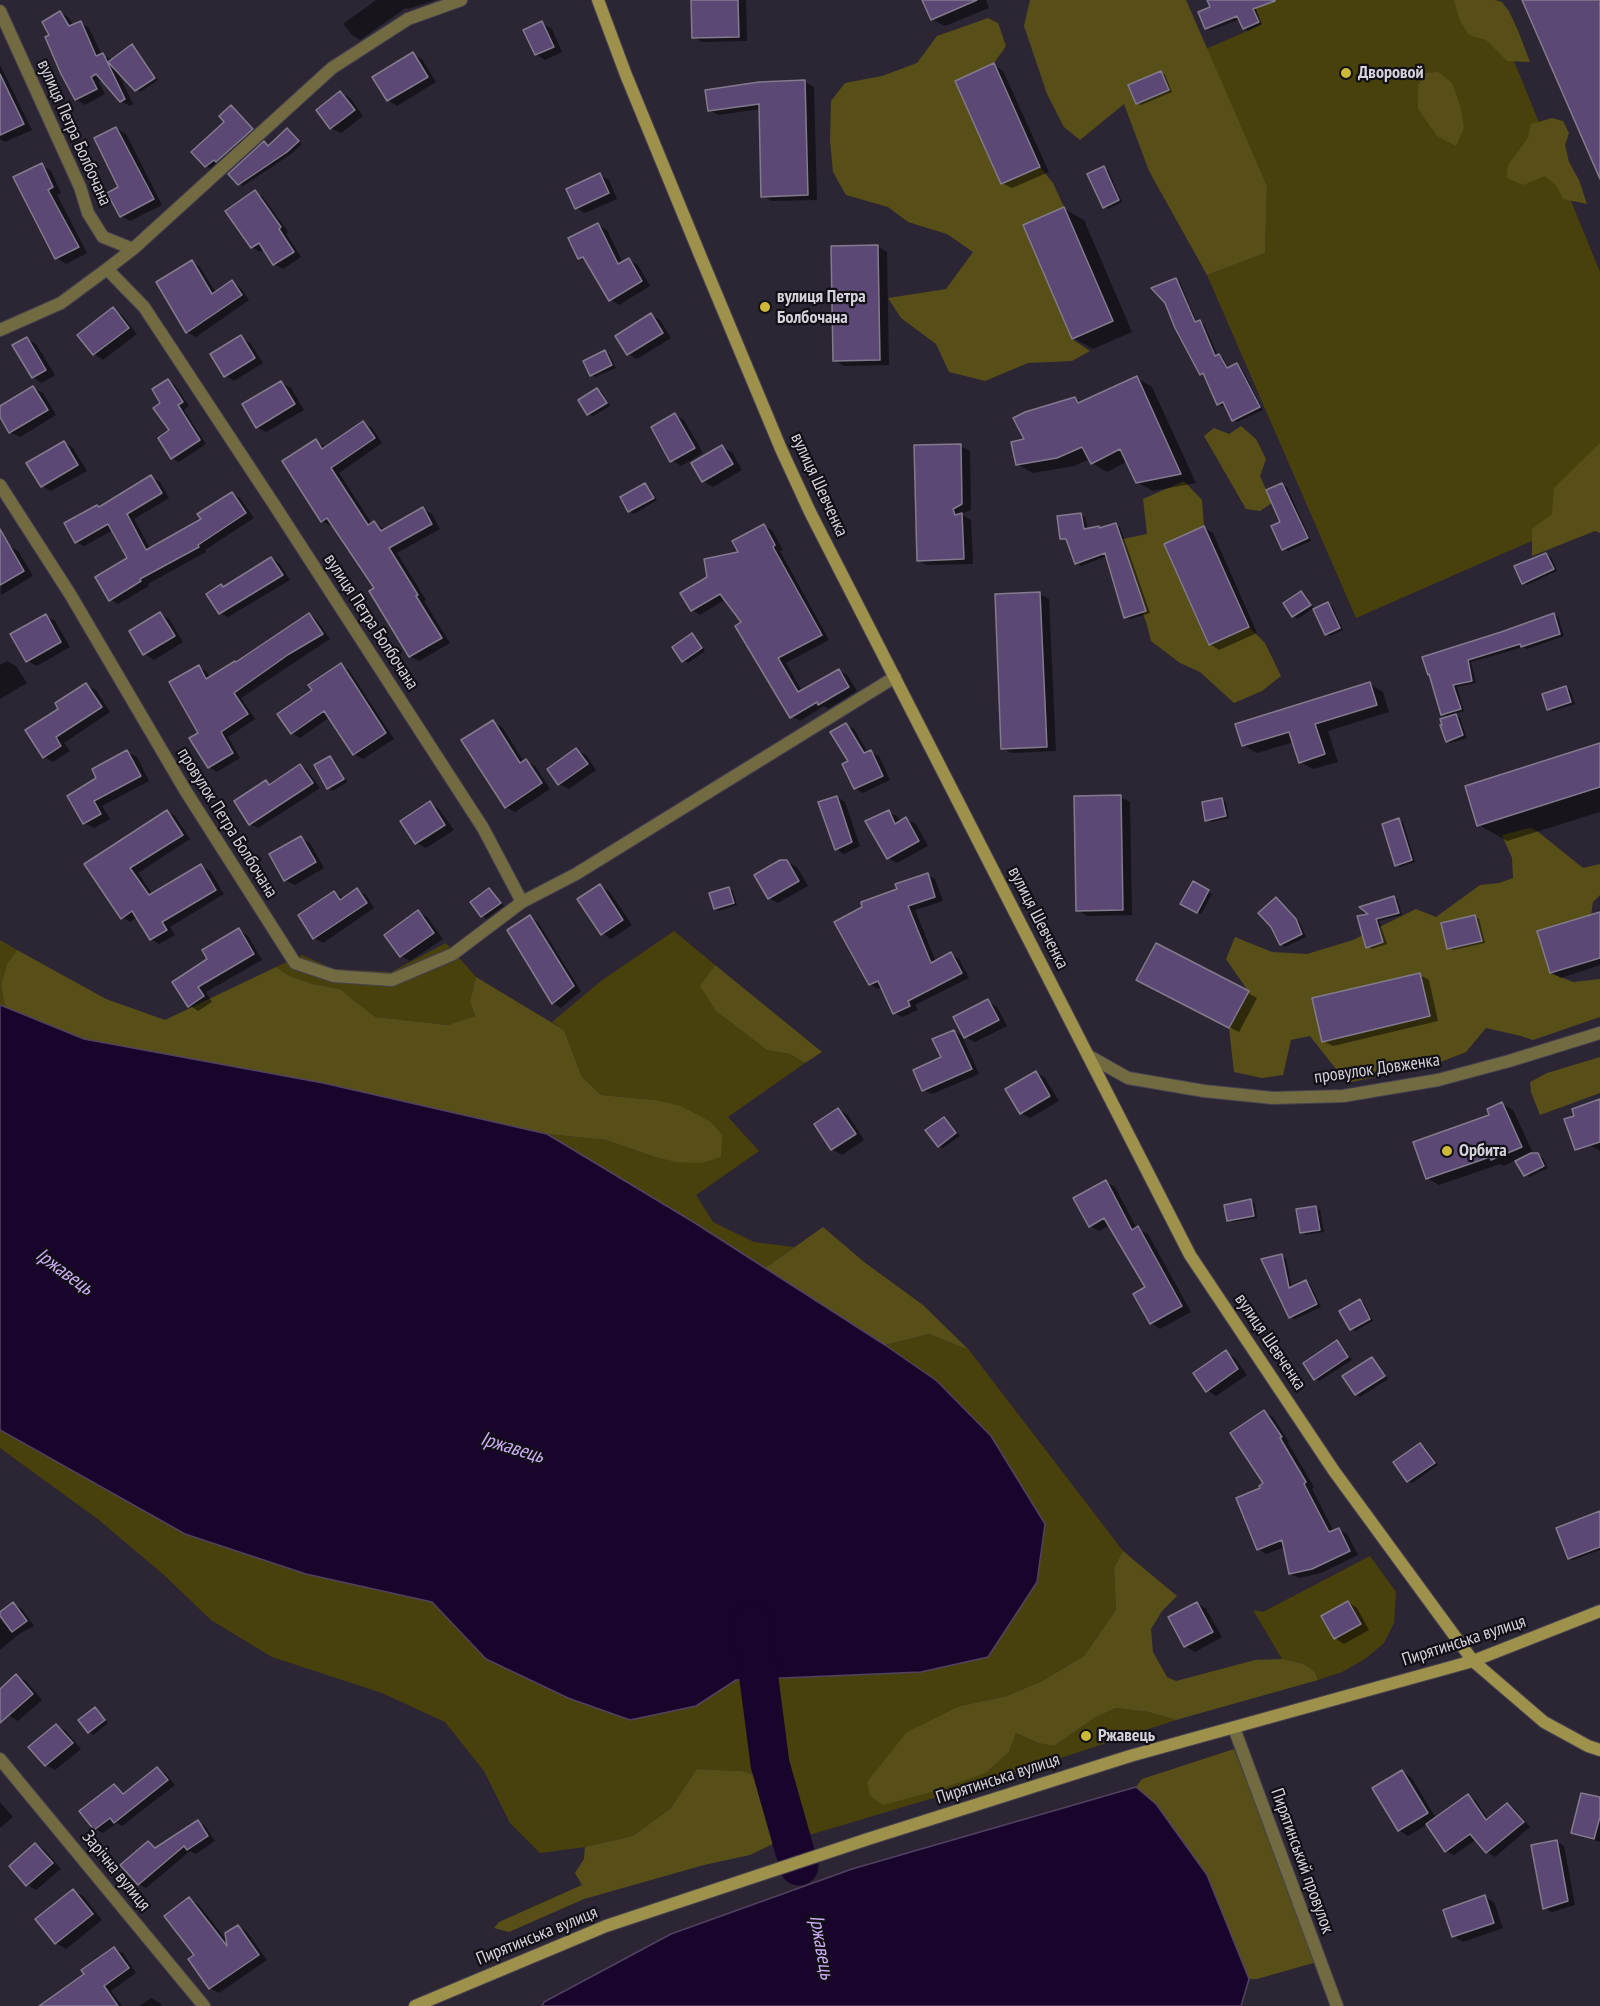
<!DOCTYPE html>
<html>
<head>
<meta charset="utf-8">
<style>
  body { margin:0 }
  canvas { display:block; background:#2b2534 }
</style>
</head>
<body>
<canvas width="1600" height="2006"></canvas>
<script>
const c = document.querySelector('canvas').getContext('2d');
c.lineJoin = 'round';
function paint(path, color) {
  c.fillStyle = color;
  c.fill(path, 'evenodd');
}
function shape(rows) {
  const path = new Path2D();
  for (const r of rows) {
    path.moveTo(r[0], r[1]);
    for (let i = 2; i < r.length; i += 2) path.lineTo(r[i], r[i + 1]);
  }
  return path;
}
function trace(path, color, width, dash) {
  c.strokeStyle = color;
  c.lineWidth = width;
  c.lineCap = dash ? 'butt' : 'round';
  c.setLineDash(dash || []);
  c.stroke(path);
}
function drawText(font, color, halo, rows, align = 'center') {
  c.font = font + ' "PT Sans Narrow",sans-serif';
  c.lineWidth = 4.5;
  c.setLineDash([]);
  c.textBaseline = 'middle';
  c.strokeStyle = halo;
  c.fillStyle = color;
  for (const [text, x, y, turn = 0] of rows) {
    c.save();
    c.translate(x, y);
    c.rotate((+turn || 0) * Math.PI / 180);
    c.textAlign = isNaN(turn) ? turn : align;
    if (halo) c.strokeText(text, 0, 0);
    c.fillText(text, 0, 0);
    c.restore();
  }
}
paint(shape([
  [1253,0,1489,0,1600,272,1600,511,1356,618,1207,275,1265,253,1267,186,1206,49,1261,25],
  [674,931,715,965,701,986,716,1011,767,1050,790,1054,805,1063,728,1117,759,1151,696,1195,713,1222,754,1242,794,1247,765,1268,695,1223,547,1134,606,1140,655,1157,675,1162,655,1100,601,1095,582,1077,564,1030,552,1022,601,981],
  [0,940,17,950,7,964,1,983,5,1007,0,1005],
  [446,943,476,977,470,1002,475,1016,448,1025,375,1017,340,989,313,984,289,976,276,967,302,955,334,969,391,972],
  [929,1334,969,1350,1123,1551,1114,1568,1116,1610,1084,1656,1044,1680,1007,1696,960,1706,884,1764,867,1782,909,1797,935,1791,986,1773,1009,1752,1016,1733,1038,1743,1054,1746,1094,1718,1116,1708,1149,1712,1176,1720,994,1780,799,1838,783,1785,742,1771,697,1769,670,1809,633,1836,585,1847,540,1853,510,1823,484,1771,445,1722,382,1693,272,1657,211,1620,164,1575,99,1520,0,1448,0,1430,185,1534,306,1574,432,1602,486,1659,696,1706,736,1680,830,1676,1045,1524,991,1436,937,1381,885,1345],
  [1370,1556,1396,1592,1394,1623,1384,1643,1365,1659,1342,1672,1318,1680,1315,1672,1304,1664,1282,1659,1253,1610,1263,1612]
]), '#49410c');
paint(shape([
  [1030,0,1186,0,1267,186,1265,253,1207,275,1149,171,1124,104,1080,140,1064,127,1047,94,1024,26],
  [1454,0,1495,0,1502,2,1509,11,1519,33,1530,62,1507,61,1486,40,1469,35,1460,21],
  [988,18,998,23,1006,46,994,63,955,81,1001,184,1040,167,1053,183,1064,207,1024,225,1072,339,1090,351,1072,361,1028,363,985,381,949,372,936,344,901,318,888,298,946,289,973,252,947,234,908,222,888,207,846,195,833,172,830,140,831,101,845,83,882,76,917,63,937,36],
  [1438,72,1452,83,1460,105,1464,128,1456,146,1437,136,1418,109,1418,85,1426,73],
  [1552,118,1563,121,1569,133,1565,145,1569,162,1579,180,1587,204,1563,199,1557,186,1545,176,1523,185,1507,178,1508,165,1528,138,1531,124],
  [1241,426,1256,439,1266,459,1260,476,1272,503,1260,511,1246,509,1204,436,1214,428,1229,434],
  [1600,443,1600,533,1595,531,1532,556,1532,529,1552,514,1554,488],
  [1184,481,1202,500,1204,526,1164,544,1208,645,1249,627,1265,643,1281,676,1262,691,1234,703,1200,672,1180,663,1151,641,1147,625,1118,540,1147,534,1143,499],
  [1530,828,1537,831,1583,868,1600,864,1600,895,1593,902,1591,915,1537,932,1550,973,1573,982,1600,979,1600,1017,1533,1040,1521,1036,1486,1028,1466,1052,1433,1065,1347,1083,1310,1036,1291,1040,1283,1075,1262,1078,1234,1072,1229,1028,1248,991,1226,959,1235,937,1272,952,1307,954,1353,940,1416,909,1436,917,1480,885,1499,883,1513,878,1512,858,1502,835],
  [17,950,106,999,165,1020,276,967,289,976,313,984,340,989,375,1017,448,1025,475,1016,470,1002,476,977,564,1030,582,1077,601,1095,655,1100,681,1106,711,1122,722,1135,721,1157,701,1163,675,1162,655,1157,606,1140,547,1134,323,1083,84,1039,5,1007,1,984,7,964],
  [715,965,822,1052,805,1063,790,1054,767,1050,716,1011,700,986],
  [1600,1057,1600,1093,1540,1115,1531,1092,1530,1082,1547,1073],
  [823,1227,864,1262,923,1305,969,1350,929,1334,885,1345,765,1268],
  [1123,1551,1177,1596,1162,1611,1151,1629,1153,1652,1167,1677,1176,1681,1255,1660,1282,1659,1304,1664,1315,1672,1318,1680,1176,1720,1149,1712,1116,1708,1094,1718,1054,1746,1038,1743,1016,1733,1009,1752,986,1773,935,1791,883,1805,870,1796,867,1782,907,1732,960,1706,1007,1696,1044,1680,1084,1656,1116,1610,1114,1568],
  [1234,1749,1317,1962,1257,1979,1249,1979,1207,1875,1136,1787,1142,1779],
  [697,1769,742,1771,768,1780,781,1840,750,1855,704,1865,584,1899,509,1932,494,1928,499,1922,582,1885,575,1873,584,1859,585,1847,633,1836,670,1809]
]), '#584f18');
const water = shape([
  [0,1005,84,1039,323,1083,547,1134,695,1223,885,1345,937,1381,991,1436,1045,1524,1037,1582,988,1657,921,1672,736,1680,696,1706,630,1720,568,1698,486,1659,432,1602,306,1574,185,1534,0,1430,0,1005],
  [1136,1787,1156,1804,1207,1875,1249,1979,1241,2006,542,2006,544,2002,671,1934,852,1869,1136,1787]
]);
paint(water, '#19052c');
trace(water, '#524261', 1.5);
paint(shape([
  [376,0,436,0,408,9,406,8,360,40,352,35,343,24],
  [692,0,746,0,747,41,702,42,693,37],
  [924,0,986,0,989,8,945,26,932,19],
  [1209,0,1252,0,1262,24,1248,31,1244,28,1240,19,1211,30,1209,29,1244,15,1243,12,1207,27,1207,28,1206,28,1212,8],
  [60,12,69,18,74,26,81,23,89,28,102,55,112,60,132,46,136,48,158,80,140,92,117,70,133,104,130,106,121,101,103,80,99,82,105,94,85,105,76,99,52,36],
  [542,23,552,29,562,52,545,60,536,54],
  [413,54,422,59,436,82,397,106,388,100],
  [0,65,32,130,5,142,0,139],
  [994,65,1003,71,1049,172,1012,188,1002,183],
  [1161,72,1165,75,1172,92,1141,105,1137,103],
  [805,82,814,87,817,200,772,201,763,196,761,109,718,115,710,110,759,83],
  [341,93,350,98,363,116,341,133,331,128],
  [231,107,256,132,221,164,218,162,210,169,193,152,226,123],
  [116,128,126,134,162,205,130,221,121,216],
  [288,130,302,144,291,154,243,186,239,183,264,143,269,147],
  [42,165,51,171,61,193,57,195,87,253,66,264,57,258],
  [1104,168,1108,170,1122,202,1108,209,1104,207],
  [600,175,609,180,617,199,585,213,576,208],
  [255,192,263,197,288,232,286,234,301,257,283,269,274,264,265,249,260,252,252,247],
  [1064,209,1084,220,1132,332,1093,349,1073,338],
  [598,225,607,230,623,263,629,260,638,265,650,286,619,305,610,299,589,264,580,258],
  [877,246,887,252,889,365,844,366,835,360],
  [192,262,200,267,216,293,232,282,240,287,249,300,196,337,187,332],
  [1176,279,1180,282,1197,323,1204,324,1218,356,1223,358,1229,369,1237,365,1241,367,1263,410,1237,422,1233,420,1226,405,1222,406,1218,404,1206,376,1201,373],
  [113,309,122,315,137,334,103,360,94,354],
  [651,315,660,320,671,338,637,359,628,354],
  [241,337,250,343,263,363,234,381,225,375],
  [27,339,36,344,55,375,42,383,33,377],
  [605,352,609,354,616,368,595,377,591,375],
  [1137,378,1152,387,1196,483,1153,491,1137,482,1128,461,1107,472,1092,463,1090,459,1074,466,1033,473,1017,464,1026,441,1075,398,1083,403],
  [168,381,175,385,189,406,184,410,206,444,179,462,172,458],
  [281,383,291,388,304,410,266,432,257,427],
  [33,388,43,393,56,415,20,437,10,432,0,414,0,407],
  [597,390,602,392,610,406,593,416,588,414],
  [675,415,684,420,703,453,681,466,672,460],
  [363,423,372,428,382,443,339,473,372,524,375,523,385,530,423,509,432,514,440,529,397,553,426,600,424,601,450,643,419,661,410,656,376,589,333,525,331,526,322,521,316,441,326,448],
  [64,442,73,448,87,471,51,491,42,486],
  [960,446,970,451,971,510,961,514,971,520,973,564,927,565,918,560],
  [722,447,732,452,742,470,713,487,703,481],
  [151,477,160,482,169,498,134,519,151,550,203,519,232,493,240,498,254,518,205,550,206,552,148,584,149,586,118,604,110,599,129,559,113,530,84,546,76,542,100,508],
  [645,485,649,487,657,500,634,514,629,511],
  [1282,485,1287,487,1311,541,1288,551,1283,549],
  [1080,515,1085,517,1088,530,1101,529,1116,525,1120,527,1150,613,1130,619,1126,617,1107,556,1081,566,1077,563,1068,540,1061,538],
  [764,526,772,530,783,550,780,551,829,640,786,663,802,691,839,670,847,675,857,691,828,709,824,706,800,721,791,716,743,622,726,599,700,615,692,610,709,577,741,553],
  [1204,527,1213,533,1257,633,1219,650,1210,644],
  [9,546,18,551,33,576,1,595,0,551],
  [1546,555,1551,557,1557,571,1527,585,1523,583],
  [271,558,279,563,290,580,228,617,220,613,221,585,225,588],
  [1302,593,1306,595,1315,610,1328,604,1332,606,1343,630,1330,636,1326,634,1314,608,1297,619,1293,616,1285,604],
  [1040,594,1049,599,1056,751,1012,753,1002,748],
  [160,614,169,619,183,642,154,660,145,654,131,632],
  [1554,614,1558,617,1564,636,1527,649,1523,647,1471,662,1476,683,1457,687,1464,711,1453,714,1460,718,1467,738,1451,743,1447,741,1450,718,1443,714,1431,675,1502,634],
  [310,615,317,620,330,639,241,698,255,719,228,737,240,758,217,772,209,767,200,733,199,667,207,672,210,678,237,663],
  [46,616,55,621,70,647,37,666,27,661],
  [692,635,696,637,705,651,688,663,684,661],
  [7,661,16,666,27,683,0,699,0,665],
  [341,665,349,670,394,739,363,759,354,754,330,717,300,738,292,733,314,691],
  [1370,684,1383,692,1389,712,1328,731,1338,762,1313,769,1300,762,1294,742,1257,753,1243,745],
  [86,685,96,690,110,712,64,743,70,751,53,762,44,757,60,709],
  [1566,688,1570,690,1575,704,1553,711,1549,709],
  [493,722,502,727,524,762,526,761,535,766,550,789,515,812,506,807],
  [846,725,854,729,868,753,871,752,879,756,890,780,863,793,855,788],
  [1600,745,1600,812,1507,841,1479,825],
  [576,750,586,755,596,770,569,789,559,784],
  [127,752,137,757,149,781,102,806,110,819,94,828,84,823,98,779],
  [330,757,334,760,347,782,333,791,329,788,316,766],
  [300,765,307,770,320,788,258,828,250,824,266,782,271,785],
  [837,797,845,802,860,846,844,854,836,849],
  [1120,797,1130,802,1132,915,1087,916,1078,910],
  [1222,800,1226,802,1229,818,1211,822,1207,820],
  [430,803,439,809,454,830,426,848,416,843],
  [167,811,175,816,190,839,138,873,153,895,201,866,210,871,224,894,170,927,175,935,159,944,151,939,138,917,130,922,122,917,86,864],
  [889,812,898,817,901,822,906,819,916,824,928,846,897,863,888,858],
  [1399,820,1403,822,1415,862,1400,867,1396,865],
  [301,838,310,843,324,868,295,885,285,880],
  [787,862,797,867,808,886,778,903,769,898],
  [927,875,935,879,943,901,915,910,936,962,951,954,959,959,969,978,915,1005,918,1010,902,1017,894,1013,882,987,878,989,870,984,899,890],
  [1193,883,1212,894,1201,914,1182,903],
  [600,886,609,891,632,925,611,939,602,933],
  [729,888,733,891,737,905,719,911,715,908],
  [489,889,504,906,486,919,472,903],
  [357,890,366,895,374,908,323,943,314,938,300,915,334,893,344,898],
  [1393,898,1398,900,1402,915,1379,921,1387,944,1372,949,1368,946,1372,914],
  [1276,899,1300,923,1306,937,1285,947,1281,944],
  [418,912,427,917,443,939,410,961,401,956],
  [1600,914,1600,965,1561,978,1551,972],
  [530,917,538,922,581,991,561,1008,553,1003,509,931],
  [1475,917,1479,919,1485,943,1453,950,1449,948],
  [239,930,248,936,262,960,206,992,212,1002,198,1011,189,1005,209,959],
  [1420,975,1429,980,1438,1021,1333,1046,1323,1041],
  [1148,985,1248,993,1257,998,1239,1032],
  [988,1001,997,1007,1007,1026,975,1042,965,1037],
  [954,1031,962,1036,979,1074,932,1094,923,1089,943,1058],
  [1036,1072,1045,1078,1059,1101,1030,1118,1021,1113],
  [1600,1101,1600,1151,1571,1134,1576,1117],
  [1502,1104,1513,1110,1534,1155,1543,1158,1548,1168,1529,1177,1525,1174,1516,1160,1504,1166,1500,1164,1439,1185,1427,1178,1491,1116],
  [839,1110,848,1115,864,1140,842,1155,832,1149,816,1124],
  [944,1118,948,1121,960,1136,943,1148,939,1146],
  [1106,1182,1115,1187,1137,1229,1148,1234,1191,1312,1160,1329,1151,1323,1147,1288,1110,1225,1099,1231,1090,1226],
  [1250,1201,1255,1203,1257,1218,1233,1222,1229,1220],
  [1316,1208,1320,1210,1324,1232,1306,1235,1302,1232],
  [1282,1256,1286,1258,1292,1289,1306,1282,1310,1284,1321,1307,1295,1319,1290,1317],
  [1360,1301,1364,1303,1373,1321,1355,1331,1351,1329],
  [1337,1342,1341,1344,1352,1360,1319,1381,1315,1379],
  [1226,1352,1235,1358,1247,1375,1216,1396,1207,1390],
  [1372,1359,1376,1361,1388,1379,1360,1397,1356,1394],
  [1264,1412,1273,1417,1289,1442,1288,1443,1314,1487,1312,1489,1334,1532,1339,1529,1347,1534,1358,1555,1321,1573,1299,1578,1290,1574,1285,1547,1266,1554,1258,1549,1262,1489,1265,1484],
  [1420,1444,1425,1447,1438,1465,1412,1483,1408,1481],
  [1600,1513,1600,1550,1573,1560,1569,1558],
  [1348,1602,1357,1608,1369,1630,1344,1644,1335,1638],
  [1197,1603,1206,1609,1222,1637,1195,1652,1185,1646,1170,1618],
  [13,1604,21,1608,34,1626,19,1634,0,1650,0,1613],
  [16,1676,26,1681,42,1700,18,1721,8,1715,0,1706,0,1691],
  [95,1709,108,1723,93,1735,80,1721],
  [56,1725,66,1731,81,1749,55,1770,46,1765,31,1747],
  [157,1769,165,1773,175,1785,122,1826,117,1823,103,1833,95,1829,81,1811,114,1785,125,1794],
  [1402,1771,1411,1777,1436,1818,1468,1796,1476,1801,1489,1820,1508,1805,1515,1809,1530,1827,1495,1857,1487,1852,1477,1839,1454,1855,1446,1851,1428,1824,1408,1836,1399,1830,1374,1788],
  [1600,1799,1600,1842,1582,1837,1573,1832],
  [0,1802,13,1817,0,1828],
  [198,1822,205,1826,215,1841,196,1854,190,1851,146,1888,138,1884,149,1843,157,1848],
  [1556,1841,1564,1846,1575,1905,1552,1912,1544,1908],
  [36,1845,45,1850,61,1869,36,1890,27,1885],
  [73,1891,83,1896,102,1920,66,1949,56,1943,37,1919],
  [1485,1897,1494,1902,1503,1928,1463,1942,1453,1936],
  [189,1899,198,1904,228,1942,238,1926,247,1932,267,1960,219,1993,210,1988,196,1955],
  [114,1949,123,1953,136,1973,111,1991,122,2006,53,2006],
  [151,1998,160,2003,162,2006,140,2006]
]), '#0007');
trace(shape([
  [752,1625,770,1764,799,1866]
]), '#19052c', 39);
const building = shape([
  [691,0,738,0,739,37,692,38,691,0],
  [922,0,977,0,931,20,922,0],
  [1207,0,1275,0,1275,1,1253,9,1259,22,1243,29,1237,16,1205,29,1198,12,1210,7,1207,0],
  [1522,0,1600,0,1600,179,1522,0],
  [60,11,69,26,81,21,96,56,103,53,125,99,120,102,96,74,91,77,97,89,75,100,61,74,45,37,49,35,42,22,60,11],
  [542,21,554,47,535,55,523,30,542,21],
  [132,44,155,78,135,91,108,62,132,44],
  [413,52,428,77,387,101,372,77,413,52],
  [994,63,1040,167,1001,184,955,81,994,63],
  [1161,71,1169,90,1136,104,1128,85,1161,71],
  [0,74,24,124,0,135,0,74],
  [805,80,808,195,761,197,759,104,708,111,705,90,759,82,805,80],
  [340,91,355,110,330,129,316,110,340,91],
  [231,105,253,129,216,162,214,160,205,167,191,152,224,122,219,116,231,105],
  [116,127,154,199,120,217,107,193,118,187,94,138,116,127],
  [287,128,299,141,287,152,238,185,228,174,264,141,268,146,287,128],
  [42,163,53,187,48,190,79,247,55,259,13,177,42,163],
  [1104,166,1119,200,1103,208,1087,174,1104,166],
  [600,173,609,193,575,209,566,189,600,173],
  [255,190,281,227,279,229,294,252,273,265,259,243,251,248,225,211,255,190],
  [1064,207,1113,321,1072,339,1023,225,1064,207],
  [598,223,618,264,629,258,642,281,609,301,583,257,578,259,568,238,598,223],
  [878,245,880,360,833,361,831,246,878,245],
  [192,260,212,294,232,280,242,295,186,333,156,282,192,260],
  [1176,278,1195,322,1200,320,1215,356,1219,354,1227,368,1237,363,1260,407,1232,421,1223,402,1217,405,1203,373,1200,375,1175,328,1165,303,1151,288,1176,278],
  [113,307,129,328,93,355,77,335,113,307],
  [651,313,663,333,627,355,615,336,651,313],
  [241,335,255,358,224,377,210,354,241,335],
  [27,337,46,370,32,378,12,345,27,337],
  [605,350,612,365,590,376,583,361,605,350],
  [1137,376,1181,474,1136,483,1120,449,1091,464,1082,447,1057,458,1016,465,1011,442,1024,439,1013,418,1025,412,1075,397,1078,403,1137,376],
  [168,379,183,402,178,405,200,440,171,459,158,438,169,430,153,408,160,403,152,389,168,379],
  [281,381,295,404,256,428,242,404,281,381],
  [33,386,48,410,9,433,0,417,0,406,33,386],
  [597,388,607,403,587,415,578,400,597,388],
  [675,413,695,448,670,462,651,427,675,413],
  [363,421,375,438,331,468,368,525,374,521,381,531,423,507,432,524,389,548,418,595,416,596,442,638,409,657,369,591,374,588,327,518,321,522,282,461,316,439,322,449,363,421],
  [64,441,78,465,41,487,26,463,64,441],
  [961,444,962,504,953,509,955,515,962,513,964,559,917,561,914,445,961,444],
  [722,445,733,464,702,482,691,463,722,445],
  [151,475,162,493,127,514,146,550,201,519,197,514,232,492,246,513,198,545,199,547,140,579,141,581,109,601,95,577,127,558,108,524,75,543,64,523,97,505,99,507,151,475],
  [645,483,654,498,628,512,620,497,645,483],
  [1282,483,1308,538,1282,550,1271,526,1280,522,1266,490,1282,483],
  [1081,513,1084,529,1099,526,1099,528,1116,523,1146,611,1124,618,1105,553,1075,564,1066,539,1060,539,1057,516,1081,513],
  [764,524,775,545,773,547,822,635,778,658,798,692,839,669,849,687,818,705,817,702,790,718,735,626,741,622,720,594,691,611,680,593,707,577,704,559,738,552,732,541,764,524],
  [1204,526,1249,627,1209,645,1164,544,1204,526],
  [0,529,24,571,0,585,0,529],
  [1546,553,1554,569,1522,584,1514,566,1546,553],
  [271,557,283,575,219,614,206,594,221,584,223,587,271,557],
  [1301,591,1311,605,1292,617,1283,603,1301,591],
  [1040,592,1047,747,1001,749,995,594,1040,592],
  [1328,602,1340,628,1325,635,1313,609,1328,602],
  [160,612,175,636,143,655,129,631,160,612],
  [309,613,323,634,289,654,234,693,248,714,221,732,233,753,208,768,189,738,198,733,169,682,199,665,206,679,235,661,236,662,309,613],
  [1554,613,1560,634,1521,647,1520,644,1468,660,1472,681,1453,685,1461,709,1441,715,1429,674,1428,675,1422,657,1501,632,1554,613],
  [46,614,61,642,26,662,10,634,46,614],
  [692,633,702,648,682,662,672,647,692,633],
  [341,663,386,733,353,755,324,711,291,734,277,714,312,690,308,685,341,663],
  [1370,682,1377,705,1315,724,1325,754,1299,763,1289,732,1242,746,1235,724,1370,682],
  [86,683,102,707,56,737,61,746,43,758,25,730,58,709,55,703,86,683],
  [1566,686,1571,702,1547,710,1542,694,1566,686],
  [1456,714,1463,735,1446,742,1440,725,1442,725,1440,719,1456,714],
  [493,720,520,763,526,759,542,783,505,808,461,740,493,720],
  [846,723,864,753,871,750,883,776,854,789,842,764,848,761,830,732,846,723],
  [1600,743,1600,787,1477,826,1465,786,1600,743],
  [576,748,588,764,558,785,547,769,576,748],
  [127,750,141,776,94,801,101,814,83,824,67,796,96,778,92,769,127,750],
  [330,756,344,779,327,789,314,765,330,756],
  [300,764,313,783,249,825,234,801,266,780,269,785,300,764],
  [1121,795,1123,910,1076,911,1074,796,1121,795],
  [837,796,852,842,835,850,818,802,837,796],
  [1222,798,1226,816,1205,821,1202,802,1222,798],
  [430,801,445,825,415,844,400,821,430,801],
  [167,810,183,835,130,868,149,895,201,864,216,890,162,922,167,930,150,940,132,911,121,919,84,864,167,810],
  [889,810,895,824,906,817,919,841,887,859,865,821,889,810],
  [1399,818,1412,860,1395,866,1382,824,1399,818],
  [301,836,316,862,284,881,269,854,301,836],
  [780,860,787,860,799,881,768,899,754,875,780,860],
  [928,873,935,897,908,906,931,963,951,952,962,973,908,1001,910,1006,893,1014,878,981,869,985,834,922,862,907,861,902,897,889,895,884,928,873],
  [1193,881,1209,890,1197,913,1180,904,1193,881],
  [600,884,623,920,601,935,577,899,600,884],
  [729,887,734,903,714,909,709,893,729,887],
  [357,888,367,903,313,939,298,915,334,891,340,900,357,888],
  [489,888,501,903,481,917,470,902,489,888],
  [1394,896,1399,913,1376,919,1383,942,1366,948,1357,916,1368,914,1359,907,1394,896],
  [1276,897,1296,919,1302,934,1280,945,1271,927,1258,913,1276,897],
  [418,910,434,933,400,957,384,935,418,910],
  [1600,912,1600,958,1550,973,1537,931,1600,912],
  [530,915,574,986,552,1004,507,930,530,915],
  [1475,915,1482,941,1447,949,1441,923,1475,915],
  [239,928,254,954,198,987,204,996,188,1007,172,982,207,959,202,950,239,928],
  [1156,943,1249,991,1229,1028,1136,980,1156,943],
  [1420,973,1430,1016,1322,1042,1312,998,1420,973],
  [988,999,999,1020,964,1038,953,1017,988,999],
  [954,1030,972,1069,922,1091,913,1070,941,1057,932,1039,954,1030],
  [1036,1071,1050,1096,1020,1114,1005,1089,1036,1071],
  [1600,1099,1600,1142,1575,1150,1564,1119,1574,1116,1572,1109,1600,1099],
  [1502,1102,1522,1147,1491,1160,1490,1157,1426,1179,1413,1142,1489,1115,1487,1109,1502,1102],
  [838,1108,856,1134,831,1150,814,1124,838,1108],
  [944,1117,956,1133,938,1147,925,1130,944,1117],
  [1531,1153,1538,1153,1544,1166,1524,1176,1515,1161,1531,1153],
  [1106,1180,1132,1230,1138,1226,1182,1306,1150,1324,1133,1294,1145,1287,1104,1218,1089,1227,1073,1198,1106,1180],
  [1251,1199,1254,1216,1227,1221,1224,1205,1251,1199],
  [1316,1206,1320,1230,1300,1233,1296,1209,1316,1206],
  [1282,1254,1289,1288,1306,1280,1317,1304,1289,1318,1261,1259,1282,1254],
  [1360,1299,1370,1319,1350,1330,1339,1311,1360,1299],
  [1337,1340,1348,1357,1314,1380,1303,1363,1337,1340],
  [1226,1350,1238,1369,1206,1392,1193,1373,1226,1350],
  [1372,1357,1385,1376,1355,1395,1342,1376,1372,1357],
  [1264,1410,1282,1437,1280,1438,1306,1482,1304,1484,1329,1532,1339,1528,1350,1551,1312,1569,1289,1574,1282,1540,1257,1550,1236,1498,1260,1488,1259,1486,1263,1483,1230,1433,1264,1410],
  [1420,1443,1435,1463,1407,1482,1393,1462,1420,1443],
  [1600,1511,1600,1547,1568,1559,1556,1528,1600,1511],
  [1348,1601,1361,1624,1334,1639,1321,1616,1348,1601],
  [13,1602,27,1621,12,1632,0,1616,0,1612,13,1602],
  [1197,1602,1213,1632,1184,1647,1168,1617,1197,1602],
  [16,1674,33,1694,0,1723,0,1689,16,1674],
  [95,1707,105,1720,88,1733,78,1720,95,1707],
  [56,1724,73,1743,45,1766,28,1747,56,1724],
  [157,1767,168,1780,114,1823,110,1818,94,1830,79,1811,114,1784,123,1794,157,1767],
  [1402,1770,1428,1813,1398,1831,1372,1788,1402,1770],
  [1581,1793,1600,1797,1600,1817,1594,1839,1571,1833,1581,1793],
  [1468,1794,1486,1820,1507,1803,1524,1822,1486,1853,1470,1834,1445,1852,1426,1824,1468,1794],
  [198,1820,208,1836,187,1850,184,1846,138,1885,120,1865,148,1841,155,1848,198,1820],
  [1557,1840,1568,1901,1543,1909,1531,1845,1557,1840],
  [35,1843,53,1863,26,1886,9,1866,35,1843],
  [73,1889,93,1914,55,1944,35,1919,73,1889],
  [1485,1895,1494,1923,1452,1937,1443,1910,1485,1895],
  [189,1897,227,1946,225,1933,238,1925,259,1955,209,1989,188,1959,194,1955,164,1916,189,1897],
  [114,1947,129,1968,104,1986,118,2006,39,2006,84,1974,81,1970,114,1947]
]);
paint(building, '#5b4874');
trace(building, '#827b8d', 1.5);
const street = shape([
  [461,0,408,19,332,68,133,249,107,269,144,307,275,506,483,828,522,902],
  [0,11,80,187,88,213,103,237,133,249],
  [0,330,61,303,107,269],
  [0,485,70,594,185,790,295,963,334,976,392,980,453,954,522,902,576,874,895,677],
  [1089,1056,1128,1078,1204,1091,1273,1098,1343,1096,1438,1080,1509,1061,1600,1033],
  [1234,1728,1337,2006],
  [0,1759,204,2006]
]);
const secondary = shape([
  [598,0,626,75,700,255,781,449,810,512,1190,1255,1334,1471,1473,1661,1544,1722,1588,1746,1600,1750],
  [415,2006,606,1926,868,1839,1130,1756,1473,1661,1600,1611]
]);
trace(street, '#46414f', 14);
trace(secondary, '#46414f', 14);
trace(street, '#726b42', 12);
trace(secondary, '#9d914c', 12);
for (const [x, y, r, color] of [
  [1346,73,6,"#cdb938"],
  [765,307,6,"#cdb938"],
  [1447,1151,6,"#cdb938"],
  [1086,1736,6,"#cdb938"]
]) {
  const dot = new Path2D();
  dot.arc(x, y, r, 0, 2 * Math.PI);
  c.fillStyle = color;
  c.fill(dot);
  trace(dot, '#121016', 2);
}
drawText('bold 18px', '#d6d2dc', '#121016', [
  ["Дворовой",1358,73],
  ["вулиця Петра",777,297],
  ["Болбочана",777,318],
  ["Орбита",1459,1151],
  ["Ржавець",1098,1736]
], 'left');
drawText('18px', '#d6d2dc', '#121016', [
  ["вулиця Петра Болбочана",74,133,66],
  ["вулиця Шевченка",819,485,65],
  ["вулиця Петра Болбочана",371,622,57],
  ["провулок Петра Болбочана",227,823,58],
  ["вулиця Шевченка",1038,918,63],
  ["провулок Довженка",1377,1069,-8],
  ["вулиця Шевченка",1270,1342,56],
  ["Пирятинська вулиця",1464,1641,-18],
  ["Пирятинська вулиця",998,1779,-18],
  ["Пирятинський провулок",1302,1861,70],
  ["Зарічна вулиця",116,1871,51],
  ["Пирятинська вулиця",537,1936,-22]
]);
drawText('italic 20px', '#cdaef6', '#121016', [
  ["Іржавець",64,1272,36],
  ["Іржавець",512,1448,17],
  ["Іржавець",821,1947,80]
]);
</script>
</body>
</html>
